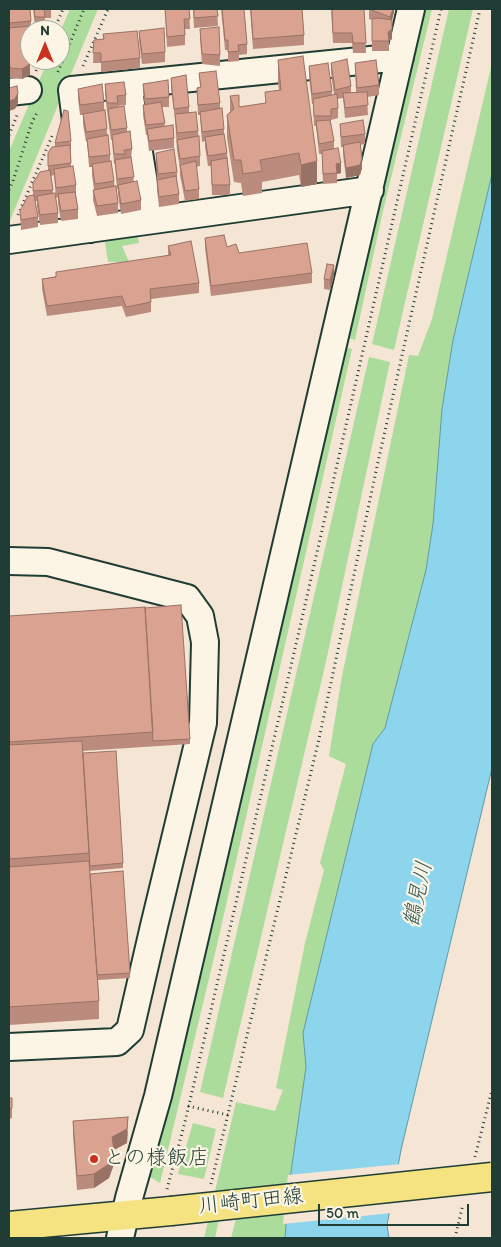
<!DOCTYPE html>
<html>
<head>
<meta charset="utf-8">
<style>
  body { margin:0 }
  #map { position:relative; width:501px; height:1247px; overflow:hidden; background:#f5e5d4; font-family:Itim,sans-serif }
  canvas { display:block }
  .frame { position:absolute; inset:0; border:10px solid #1f3d34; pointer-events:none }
  .north { position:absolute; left:20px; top:20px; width:50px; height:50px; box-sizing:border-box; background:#fcf5e5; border:1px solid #a4ab9e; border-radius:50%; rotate:0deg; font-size:14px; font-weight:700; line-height:20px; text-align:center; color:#1f3d34 }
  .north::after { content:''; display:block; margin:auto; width:18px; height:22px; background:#c8321e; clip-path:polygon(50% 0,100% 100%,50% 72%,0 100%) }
  .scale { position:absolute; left:318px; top:1204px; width:151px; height:22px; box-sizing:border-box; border:2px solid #1f3d34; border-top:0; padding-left:6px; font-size:15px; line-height:18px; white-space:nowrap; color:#1f3d34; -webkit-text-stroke:4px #fcf5e5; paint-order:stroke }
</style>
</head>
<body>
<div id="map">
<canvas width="501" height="1247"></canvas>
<div class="frame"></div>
<div class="north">N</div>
<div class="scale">50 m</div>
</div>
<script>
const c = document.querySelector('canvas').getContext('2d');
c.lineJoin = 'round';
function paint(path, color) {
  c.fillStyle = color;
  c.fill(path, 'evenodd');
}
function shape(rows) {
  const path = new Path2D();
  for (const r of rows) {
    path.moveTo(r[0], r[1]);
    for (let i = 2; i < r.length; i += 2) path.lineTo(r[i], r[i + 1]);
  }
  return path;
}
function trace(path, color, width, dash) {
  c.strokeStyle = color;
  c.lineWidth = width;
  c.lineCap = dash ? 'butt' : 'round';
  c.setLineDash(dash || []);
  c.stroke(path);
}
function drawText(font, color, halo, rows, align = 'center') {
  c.font = font + ' Itim,"Klee One",sans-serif';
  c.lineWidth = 4.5;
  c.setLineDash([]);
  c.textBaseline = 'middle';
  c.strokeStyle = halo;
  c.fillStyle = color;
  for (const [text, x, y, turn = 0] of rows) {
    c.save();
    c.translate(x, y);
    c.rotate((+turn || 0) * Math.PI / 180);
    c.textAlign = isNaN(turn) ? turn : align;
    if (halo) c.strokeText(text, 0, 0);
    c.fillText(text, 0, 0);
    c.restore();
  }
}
paint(shape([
  [70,9,98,9,9,223,9,151,48,60,60,60,60,32],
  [421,9,432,9,383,211,355,340,349,338,353,322,348,319],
  [449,9,473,9,394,350,372,344],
  [492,63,492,174,453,340,442,409,433,524,426,570,385,728,373,744,303,1033,306,1067,289,1186,285,1238,231,1238,244,1189,224,1196,215,1238,204,1238,236,1102,275,1111,283,1090,276,1088,305,943,324,870,320,863,346,764,329,756,342,676,409,355,418,356,432,319],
  [137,234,139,243,122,246,129,262,108,262,105,242],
  [344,347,352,349,217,945,160,1183,147,1175],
  [369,357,390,362,325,666,223,1098,200,1092],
  [193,1123,216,1129,204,1179,178,1174]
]), '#acdc9c');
const water = shape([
  [492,174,492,768,401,1150,387,1225,389,1238,285,1238,289,1186,306,1067,303,1033,373,744,385,728,426,570,433,524,442,409,453,340,492,174]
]);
paint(water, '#8cd5ed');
trace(water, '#6098a3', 1);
paint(shape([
  [401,1164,392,1213,283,1224,288,1175]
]), '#f5e5d4');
const minor = shape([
  [128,85,150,220],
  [9,92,28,90],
  [90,229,72,90,400,57],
  [9,240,370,190],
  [9,561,48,562,187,598,200,616,205,642,203,723,154,926,130,1030,117,1042,9,1047],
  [120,1238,129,1198,158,1096,411,9]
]);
const major = shape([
  [9,1226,171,1211]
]);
trace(minor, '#1f3d34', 30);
trace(major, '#1f3d34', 31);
trace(shape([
  [54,30,63,9],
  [83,66,108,9],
  [36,71,41,60],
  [58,72,84,9],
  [9,135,18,113],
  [9,190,13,181,32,122,38,111],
  [18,215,53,134],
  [188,1106,228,1115],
  [475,1157,492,1090],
  [211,1184,319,739,378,462,480,9],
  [167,1189,185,1122,297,640,441,9],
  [455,1238,463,1204]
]), '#1f3d34', 3, [1, 4]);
trace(minor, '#fcf5e5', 26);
trace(major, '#f5e382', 28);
const majorBridge = shape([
  [171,1211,492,1177]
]);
trace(majorBridge, '#1f3d34', 31, []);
trace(majorBridge, '#f5e382', 28);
paint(shape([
  [9,9,31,21,31,30,30,30,30,75,22,79,10,78,9,69],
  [33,9,51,9,51,18,45,18,45,27,35,27],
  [165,9,189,9,190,29,185,29,185,45,167,47],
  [193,9,217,9,218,26,194,28],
  [221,9,244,9,247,44,247,54,239,55,239,61,228,62,228,50,225,50],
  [250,9,302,9,304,35,304,45,253,49],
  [331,9,364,9,366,53,353,53,352,43,333,43],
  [369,9,394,9,394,12,392,20,392,39,389,41,389,51,372,51,372,20,369,19],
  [200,29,220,55,220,66,202,64,200,39],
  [139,31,165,52,165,62,142,64,139,41],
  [103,34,140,58,140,68,101,72,101,63,93,63,94,40,103,39],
  [278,60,317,184,301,187,299,175,262,182,262,193,243,196,241,183,234,182,227,138,227,115,230,112,230,96,239,107,265,103,279,90,278,82],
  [331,63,351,86,351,93,356,92,355,63,379,85,379,95,367,97,368,115,345,118,343,98,337,99,338,108,338,118,331,120,331,123,334,141,334,149,341,173,337,174,337,183,323,184,322,154,319,154,316,126,314,126,313,104,312,104,309,76,309,66,332,91,332,95,334,95,331,73],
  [199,73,220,103,220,109,224,129,224,134,227,153,230,185,230,195,212,195,211,166,208,166,205,147,205,141,202,142,200,115,198,115,197,88,200,87],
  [171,78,189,107,189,113,198,131,200,156,200,166,196,167,199,189,199,199,185,201,180,175,180,169,177,150,175,119,171,88],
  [105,84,126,95,126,105,118,106,118,107,127,128,127,132,132,149,131,159,134,182,141,200,141,210,121,214,118,195,118,189,117,189,115,164,114,164,112,140,111,140,108,119,105,94],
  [143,84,169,97,169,107,162,107,165,126,174,138,174,148,149,151,147,135,146,135,143,115,143,105,145,105,143,94],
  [78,89,104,102,104,110,110,155,110,161,118,203,118,213,97,216,93,200,93,190,94,190,92,175,92,167,89,167,87,141,86,142,83,124,83,115,80,115,78,99],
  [340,124,365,134,365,144,360,145,362,168,360,175,346,178,343,155,343,147,341,147],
  [71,141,71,166,76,185,76,195,78,209,78,219,61,221,58,204,58,197,56,198,54,175,51,176,53,193,58,213,58,223,40,225,37,206,37,201,35,201,38,217,38,227,21,230,20,211,33,195,33,183,48,170,48,153,55,146,55,143],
  [156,153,177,172,177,182,179,194,179,204,159,207,157,190],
  [205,238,239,253,312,273,312,283,211,296,205,248],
  [168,246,199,283,199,293,151,299,151,312,126,317,122,306,47,316,42,289,42,279,168,255],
  [334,276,330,290,324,289,324,279],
  [9,616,190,739,190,744,82,751,123,863,123,868,90,871,90,874,130,973,130,978,98,980,99,1001,99,1019,9,1025],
  [9,1098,12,1098,12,1118,9,1119],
  [73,1121,128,1131,127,1143,114,1150,114,1164,109,1178,94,1188,77,1190,73,1135]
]), '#bb8c7d');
paint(shape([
  [393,9,394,9,394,12,390,27,390,17],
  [392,29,392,39,389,41,388,32],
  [30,64,30,75,22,79,22,69],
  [18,93,18,103,15,109,9,111,9,101],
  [362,158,362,168,360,175,346,178,346,168],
  [317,161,317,184,301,187,301,165],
  [341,163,341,173,337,174,336,164],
  [334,265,334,276,330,290,330,280],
  [128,1117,127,1143,114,1150,114,1164,109,1178,94,1188,94,1174,112,1137]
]), '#997266');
const building = shape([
  [9,9,30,9,31,21,9,23,9,9],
  [34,9,44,9,45,17,35,17,34,9],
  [165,9,189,9,190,19,184,19,185,35,167,37,165,9],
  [194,9,217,9,218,16,194,18,194,9],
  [222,9,244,9,247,44,238,45,239,51,228,52,228,40,225,40,222,9],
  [251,9,302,9,304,35,253,39,251,9],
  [332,9,364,9,366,43,353,43,352,33,333,33,332,9],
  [369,9,393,9,390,17,369,9],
  [378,18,392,20,392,29,388,32,389,41,372,41,372,19,378,18],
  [30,26,30,64,22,69,10,68,9,59,9,28,30,26],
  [219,27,220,55,202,54,200,29,219,27],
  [164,28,165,52,142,54,139,31,164,28],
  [137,31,140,58,101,62,101,53,93,53,94,40,104,39,103,34,137,31],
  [303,56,317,161,301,165,299,153,260,160,262,171,243,174,241,160,234,160,227,115,234,109,230,96,239,95,239,107,266,103,265,92,281,90,278,60,303,56],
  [347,59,351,86,335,90,331,63,347,59],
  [376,60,379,85,357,88,355,63,376,60],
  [328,63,332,91,312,94,309,66,328,63],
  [216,71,220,103,198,105,197,88,201,87,199,73,216,71],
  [186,75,189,107,174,109,171,78,186,75],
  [168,80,169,97,145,99,143,84,168,80],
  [124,82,126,95,117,96,118,103,107,103,105,84,124,82],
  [102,84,104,102,80,105,78,89,102,84],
  [17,86,18,93,15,99,9,101,9,88,17,86],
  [367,92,368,105,345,108,343,93,367,92],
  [337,94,338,108,331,109,331,116,314,116,313,99,337,94],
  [161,102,165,123,146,125,143,105,161,102],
  [124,106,127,128,111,130,108,109,124,106],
  [222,108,224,129,202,132,200,112,222,108],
  [64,110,68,111,71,141,55,143,64,110],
  [105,110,107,129,86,132,83,114,105,110],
  [196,112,198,131,177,133,175,114,196,112],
  [330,120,334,141,319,144,316,121,330,120],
  [363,120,365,134,341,137,340,124,363,120],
  [173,125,174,138,149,141,147,129,173,125],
  [130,131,132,149,124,150,125,154,114,154,112,135,130,131],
  [224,134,227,153,208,156,205,137,224,134],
  [108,135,110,155,89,157,87,139,108,135],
  [199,136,200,156,180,159,177,140,199,136],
  [360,142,362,158,360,165,346,168,343,145,360,142],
  [70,145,71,163,48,166,48,153,52,147,70,145],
  [338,148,341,163,336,164,337,173,323,174,322,151,338,148],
  [174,149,177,172,158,174,156,153,174,149],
  [131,157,134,177,117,179,115,160,131,157],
  [227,158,230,185,212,185,211,161,227,158],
  [111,161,114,181,95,184,92,164,111,161],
  [196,161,199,189,185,191,180,165,196,161],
  [73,166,76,185,56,188,54,169,73,166],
  [50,170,53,190,33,191,33,183,40,172,50,170],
  [176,176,179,194,159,197,157,180,176,176],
  [137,181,141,200,121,204,118,185,137,181],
  [116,186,118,203,97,206,93,190,116,186],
  [75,192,78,209,61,211,58,194,75,192],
  [55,193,58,213,40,215,37,196,55,193],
  [34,195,38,217,21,220,20,211,28,196,34,195],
  [224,235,227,247,236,244,239,253,307,243,312,273,211,286,205,238,224,235],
  [191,241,199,283,150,289,151,302,126,307,122,296,47,306,42,279,56,277,56,272,171,255,168,246,191,241],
  [327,264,334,265,330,280,324,279,327,264],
  [181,605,190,739,153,741,145,608,181,605],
  [145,607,153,732,9,742,9,616,145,607],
  [82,741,89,853,9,859,9,745,82,741],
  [116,751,123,863,90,866,83,753,116,751],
  [89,861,99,1001,9,1007,9,867,89,861],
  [123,871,130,973,97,975,90,874,123,871],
  [9,1098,12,1098,12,1108,9,1109,9,1098],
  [128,1117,127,1129,112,1137,114,1150,109,1164,94,1174,77,1176,73,1121,128,1117]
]);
paint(building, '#daa391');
trace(building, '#997266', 1);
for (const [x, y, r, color] of [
  [94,1159,5,"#c8321e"]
]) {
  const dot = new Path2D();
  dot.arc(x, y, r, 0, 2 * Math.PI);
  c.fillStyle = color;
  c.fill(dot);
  trace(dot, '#fcf5e5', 2);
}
drawText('21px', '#1f3d34', '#fcf5e5', [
  ["との様飯店",104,1159]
], 'left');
drawText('21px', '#1f3d34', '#fcf5e5', [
  ["川崎町田線",251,1202,-6]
]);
drawText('italic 22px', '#355b59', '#fcf5e5', [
  ["鶴見川",419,894,-78]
]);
</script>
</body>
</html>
